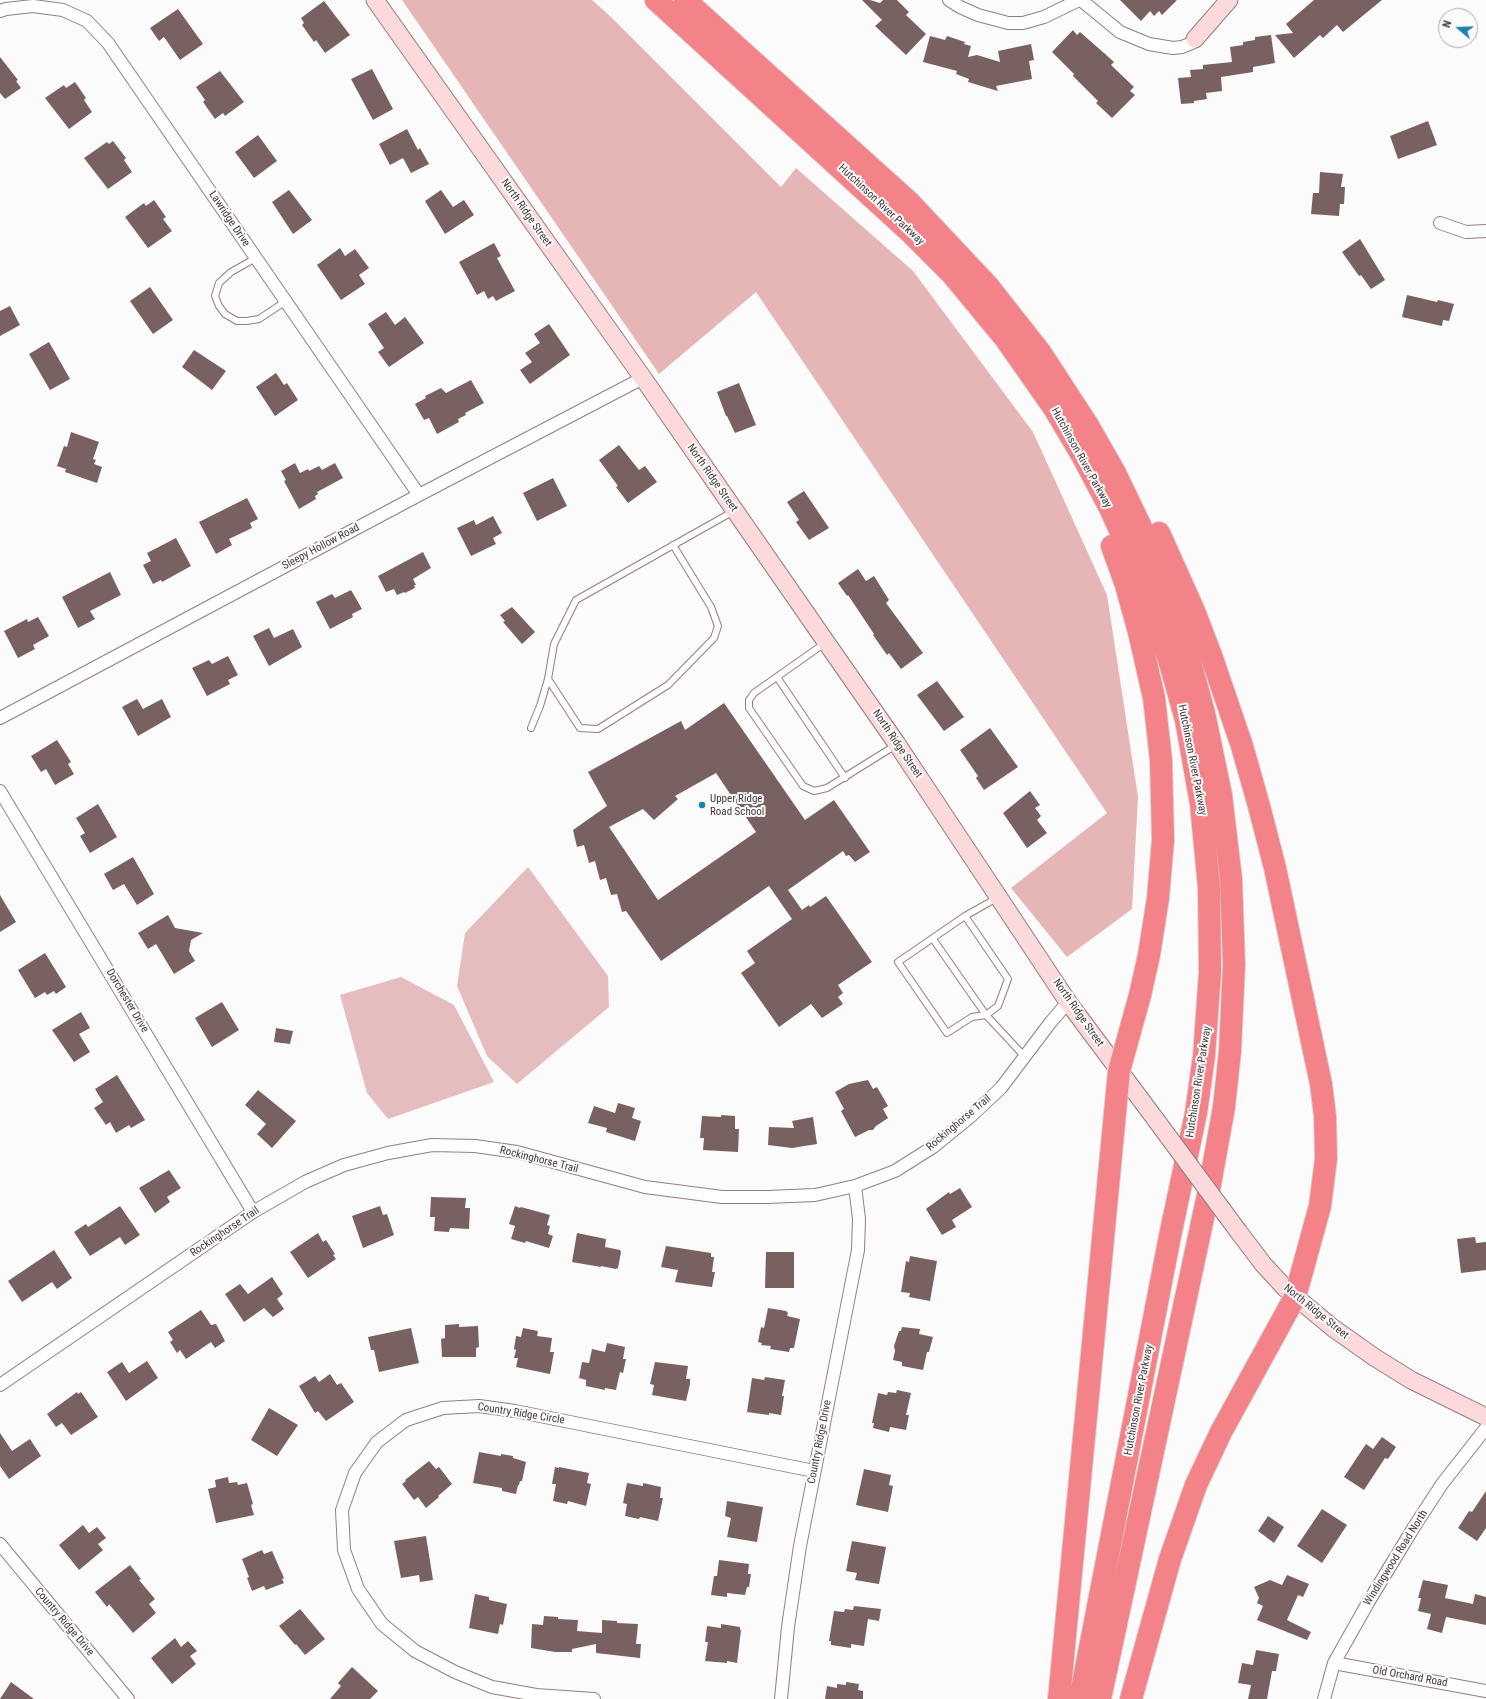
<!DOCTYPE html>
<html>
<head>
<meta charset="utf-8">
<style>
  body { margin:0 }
  #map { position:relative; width:1486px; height:1699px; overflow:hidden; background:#fbfbfb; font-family:"Roboto Condensed",sans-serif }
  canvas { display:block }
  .north { position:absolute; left:1438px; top:8px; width:40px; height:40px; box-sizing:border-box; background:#fbfbfb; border:1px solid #b2adad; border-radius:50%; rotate:289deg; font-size:11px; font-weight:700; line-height:16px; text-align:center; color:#443939 }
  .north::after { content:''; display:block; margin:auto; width:14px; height:18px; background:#2080ac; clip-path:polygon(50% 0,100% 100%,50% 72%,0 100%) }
</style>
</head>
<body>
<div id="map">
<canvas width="1486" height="1699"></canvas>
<div class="north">N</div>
</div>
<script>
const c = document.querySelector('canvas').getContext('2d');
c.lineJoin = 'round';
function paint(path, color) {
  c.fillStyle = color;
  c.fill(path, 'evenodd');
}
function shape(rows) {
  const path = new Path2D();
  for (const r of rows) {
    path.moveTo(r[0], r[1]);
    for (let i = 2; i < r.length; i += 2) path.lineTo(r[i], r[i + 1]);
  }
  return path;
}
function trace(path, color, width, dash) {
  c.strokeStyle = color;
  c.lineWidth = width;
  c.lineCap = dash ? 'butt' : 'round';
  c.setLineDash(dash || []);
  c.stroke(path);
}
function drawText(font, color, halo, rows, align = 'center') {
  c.font = font + ' "Roboto Condensed",sans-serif';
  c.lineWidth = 4;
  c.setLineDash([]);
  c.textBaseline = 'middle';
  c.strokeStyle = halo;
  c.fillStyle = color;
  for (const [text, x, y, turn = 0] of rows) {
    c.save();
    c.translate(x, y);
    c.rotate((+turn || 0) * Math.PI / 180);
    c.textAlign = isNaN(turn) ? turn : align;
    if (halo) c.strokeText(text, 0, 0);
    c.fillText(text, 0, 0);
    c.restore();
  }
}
paint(shape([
  [528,867,608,976,609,1007,517,1084,487,1056,457,986,465,933],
  [401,977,454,1005,494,1082,388,1119,367,1093,340,995]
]), '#e5bdbe');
paint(shape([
  [402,0,592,0,611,17,781,187,796,168,913,271,1033,432,1107,595,1138,797,1132,909,1067,957,1011,888,1107,813,756,292,659,374]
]), '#e6b5b6');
paint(shape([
  [862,0,870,0,880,3,883,0,897,0,909,12,906,15,926,34,906,55,875,26,882,20],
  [1120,0,1177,0,1162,15,1159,11,1154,16,1150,11,1141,21],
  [1314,0,1382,0,1343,32,1337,25,1323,38,1320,35,1294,58,1275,35,1293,33,1286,24],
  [324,1,350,35,325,53,316,40,314,42,302,25,304,23,301,18],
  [178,9,203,44,180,60,164,37,159,41,150,28],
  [1073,30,1077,35,1080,32,1104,53,1114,62,1111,65,1134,87,1130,91,1135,95,1112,118,1096,103,1098,101,1073,76,1074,74,1052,52],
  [1271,35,1275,63,1253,67,1253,72,1221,77,1222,91,1206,93,1207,99,1194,101,1194,103,1181,104,1178,78,1191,77,1190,70,1203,69,1203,65,1232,62,1230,47,1243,45,1243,42,1255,40,1255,37],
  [930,36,945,40,947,36,965,42,964,44,971,46,968,57,977,55,1000,62,998,51,1031,44,1034,60,1029,61,1032,79,996,86,998,91,968,82,969,79,956,74,957,71,923,62],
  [0,57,18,80,16,81,21,88,5,99,0,93],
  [372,69,393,109,373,120,351,79],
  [220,71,244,102,225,116,223,113,215,119,203,102,205,100,196,87],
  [75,82,86,98,84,100,92,112,69,129,45,98,64,85,66,88],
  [1428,121,1437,145,1398,159,1390,136],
  [407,129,418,150,420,148,429,164,411,173,403,158,390,165,379,144],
  [258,135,277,161,254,178,235,152],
  [113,141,126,158,124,160,132,172,108,189,84,158,107,142,109,144],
  [1320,172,1343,174,1341,187,1345,187,1344,204,1340,204,1339,216,1311,214,1313,193,1319,193],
  [289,190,312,220,293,234,272,202],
  [441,190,453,207,464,200,474,215,445,234,425,201],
  [154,200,166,217,163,219,172,231,148,248,125,217,144,203,146,206],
  [1360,239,1385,280,1371,289,1361,275,1359,276,1342,252],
  [494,243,501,256,497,258,515,291,496,301,493,296,488,299,484,291,477,295,459,262],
  [340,248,345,256,355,249,369,268,359,275,365,284,341,300,317,265],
  [150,287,173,320,153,334,130,301],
  [1407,295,1437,302,1438,300,1454,304,1449,321,1443,320,1442,326,1402,317],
  [10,306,20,325,0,336,0,311],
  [386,312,395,325,405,317,424,343,389,367,378,352,384,348,368,324],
  [549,324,570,355,530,384,520,370,532,362,525,353,540,343,534,334],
  [49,342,70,379,50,390,29,354],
  [194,350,226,371,212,390,182,367],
  [276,373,284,385,287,383,298,400,275,416,256,387],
  [471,380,484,403,465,413,466,415,458,419,459,422,437,434,429,418,424,420,415,404,426,398,425,396,441,388,446,393],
  [739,383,756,425,735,433,727,416,726,416,717,392],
  [71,432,99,442,93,459,96,460,94,464,102,467,97,483,65,472,66,469,57,466,64,446,67,447],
  [619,445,639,470,645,466,657,482,628,503,616,487,618,486,599,460],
  [295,463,300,473,308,469,309,471,319,466,322,470,335,463,343,478,317,492,318,494,315,496,316,499,299,509,284,481,286,480,281,471],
  [553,478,567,506,537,521,523,493],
  [804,491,829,528,809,540,796,522,799,520,787,502],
  [247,498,258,519,250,523,252,528,229,539,232,545,216,554,199,522],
  [493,516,502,533,493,538,496,544,471,556,457,528,474,520,476,525],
  [176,538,191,566,162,582,161,580,153,584,143,565,151,561,147,553],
  [423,552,431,568,413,579,416,585,414,585,415,588,405,593,404,592,397,595,394,589,386,592,378,576],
  [858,569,866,581,874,576,889,600,886,603,923,653,901,669,889,653,887,655,873,635,874,634,848,595,847,596,838,583],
  [110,572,121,595,90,611,95,619,78,628,62,597],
  [351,590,362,609,352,614,353,617,330,629,316,602,332,594,335,598],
  [512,607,535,632,522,644,503,622,505,621,500,615],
  [38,617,49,636,33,645,35,649,18,658,4,631,27,619,28,622],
  [269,628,274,638,293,629,302,647,269,666,253,636],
  [228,656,238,675,228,680,230,684,207,696,192,668,209,660,212,664],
  [937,681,964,717,944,731,917,695],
  [137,699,143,709,162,699,171,717,138,736,122,707],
  [724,703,805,820,834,800,870,852,855,862,849,855,846,856,843,851,788,890,802,910,809,905,810,907,826,896,872,962,838,985,843,993,838,997,843,1004,822,1018,811,1004,779,1027,741,973,755,963,747,951,792,919,769,886,661,961,626,911,622,912,617,894,611,895,606,878,600,880,595,861,589,863,584,845,577,847,573,830,607,806,588,772,681,721,685,730],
  [716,773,756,832,658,900,609,827,643,809,654,820,678,799,675,796],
  [990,728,1018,767,984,790,976,778,978,776,960,750],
  [57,740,71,762,68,764,74,774,55,785,46,769,41,772,31,756],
  [1030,791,1040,805,1035,808,1041,816,1037,820,1047,833,1027,848,1003,813],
  [98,804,117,837,90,853,80,836,85,833,76,818],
  [133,857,154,894,137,905,124,884,113,890,104,874],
  [0,895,16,922,0,932],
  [168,915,175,928,203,933,191,940,189,951,195,961,174,974,156,944,148,949,138,933],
  [45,953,66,987,56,994,54,991,47,995,45,992,35,998,18,970],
  [222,1002,239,1030,212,1047,195,1018],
  [81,1012,90,1028,79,1034,90,1052,74,1062,52,1030],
  [276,1028,293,1031,290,1044,274,1042],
  [117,1075,145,1120,131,1128,129,1125,116,1133,110,1122,106,1125,94,1108,103,1102,95,1089],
  [868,1080,873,1089,877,1087,888,1106,883,1109,888,1118,876,1126,873,1130,869,1130,855,1137,841,1111,844,1109,835,1092,849,1084],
  [258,1090,296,1121,272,1148,257,1134,266,1124,245,1105],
  [618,1103,635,1108,632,1118,641,1121,635,1141,606,1132,607,1128,588,1123,594,1106,615,1113],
  [721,1115,735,1116,735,1129,739,1129,738,1152,703,1150,704,1138,700,1138,702,1116,721,1117],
  [813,1117,817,1144,792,1148,768,1145,769,1127,794,1128,792,1121],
  [169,1170,181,1188,167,1197,170,1202,155,1213,139,1188],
  [960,1188,972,1207,952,1220,956,1227,942,1235,926,1209,949,1192,950,1194],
  [431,1197,466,1198,465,1208,470,1208,469,1229,450,1228,449,1232,434,1231,435,1217,430,1217],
  [120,1206,140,1235,125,1245,120,1237,90,1256,74,1232,86,1224,88,1227],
  [380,1206,383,1215,387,1214,394,1235,363,1248,352,1216],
  [515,1206,520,1208,521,1207,550,1215,547,1225,550,1226,548,1234,553,1236,549,1248,526,1241,525,1243,511,1239,515,1226,509,1224],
  [318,1233,323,1242,326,1240,335,1254,333,1255,336,1259,308,1278,290,1252],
  [577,1233,606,1239,605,1247,620,1250,621,1252,618,1268,616,1269,601,1266,601,1267,572,1262],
  [1475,1237,1476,1243,1486,1242,1486,1270,1461,1273,1457,1239],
  [666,1246,711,1253,711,1257,714,1257,712,1272,715,1272,712,1287,675,1282,678,1270,661,1267],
  [54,1250,72,1278,57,1289,52,1282,22,1302,8,1281],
  [766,1252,794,1252,794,1288,765,1288],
  [910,1256,937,1261,930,1301,909,1297,910,1293,901,1292,906,1261,909,1262],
  [272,1277,283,1294,277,1299,284,1309,273,1317,264,1308,244,1322,225,1294,240,1284,248,1294],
  [768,1308,786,1311,788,1313,787,1316,800,1319,794,1348,790,1348,789,1352,770,1349,771,1346,761,1345,762,1343,758,1342,761,1327,764,1328],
  [201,1310,211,1325,216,1324,225,1341,215,1348,211,1342,186,1359,180,1350,177,1353,170,1342,173,1340,168,1332],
  [459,1324,459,1327,478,1326,479,1347,476,1348,476,1357,442,1357,441,1339,445,1338,445,1325],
  [902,1327,920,1329,919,1334,933,1337,929,1352,927,1352,923,1370,902,1366,902,1362,893,1360,895,1351,894,1346,899,1331,901,1331],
  [411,1328,419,1363,379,1372,374,1350,371,1350,368,1337],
  [523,1328,538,1331,537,1336,552,1338,550,1352,554,1352,550,1374,516,1367,518,1358,514,1358,516,1350,514,1349,516,1336,521,1337],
  [607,1343,625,1347,623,1359,626,1359,623,1373,620,1372,616,1390,605,1388,605,1390,586,1386,586,1380,579,1378,582,1362,589,1363,592,1349,605,1352],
  [147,1361,158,1378,126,1401,107,1372,122,1362,129,1373],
  [655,1362,688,1366,686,1379,690,1379,690,1384,686,1401,652,1395,654,1385,650,1384],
  [330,1374,337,1385,341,1383,354,1402,326,1421,318,1411,315,1413,299,1386,315,1376,319,1382],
  [765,1377,785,1380,782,1396,784,1396,781,1415,769,1413,769,1415,747,1412,752,1378,764,1380],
  [897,1390,911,1393,906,1415,909,1415,906,1430,890,1427,889,1432,873,1428,874,1423,872,1423,878,1393,887,1395,888,1392,896,1393],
  [77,1392,78,1394,81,1392,98,1417,71,1435,62,1423,56,1427,47,1414],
  [269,1408,298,1425,277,1456,251,1440],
  [0,1433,12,1451,30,1439,41,1456,9,1479,0,1466],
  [1382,1437,1396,1447,1388,1459,1385,1458,1364,1490,1344,1477,1366,1444,1373,1449],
  [479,1452,501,1456,501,1454,513,1456,513,1458,526,1462,522,1481,520,1481,519,1485,518,1485,516,1494,502,1491,502,1488,473,1483],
  [429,1461,436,1469,439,1467,452,1484,438,1496,439,1497,426,1508,418,1497,414,1500,402,1484,406,1481,405,1480],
  [555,1467,559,1468,559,1467,589,1473,587,1483,591,1484,586,1506,568,1501,567,1504,553,1501,556,1484,552,1484],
  [864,1469,891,1475,889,1485,893,1486,888,1512,856,1505],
  [228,1477,229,1483,237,1482,238,1485,247,1483,253,1504,251,1505,254,1515,216,1523,208,1489,216,1487,215,1480],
  [627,1483,643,1486,643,1483,661,1487,660,1498,663,1498,658,1521,640,1517,639,1519,625,1516,627,1504,623,1503],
  [1486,1491,1486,1528,1477,1541,1458,1528,1469,1511,1472,1512],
  [727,1501,763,1507,757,1542,727,1537,731,1518,725,1516],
  [1322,1509,1347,1525,1322,1563,1297,1546],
  [1268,1516,1284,1527,1274,1543,1258,1531],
  [83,1525,89,1533,97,1527,106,1538,98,1544,103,1550,79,1570,59,1545],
  [426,1536,433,1580,420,1582,419,1575,401,1578,394,1541],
  [852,1541,886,1547,879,1584,855,1580,857,1573,846,1571],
  [262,1550,264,1554,272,1551,284,1578,282,1579,284,1583,266,1590,264,1586,252,1591,247,1578,249,1577,242,1559],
  [719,1560,749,1564,748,1574,751,1574,749,1587,747,1587,745,1595,727,1593,727,1597,711,1595,714,1576,717,1576],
  [130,1565,141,1579,139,1580,155,1599,149,1604,156,1613,133,1633,109,1604,107,1607,95,1592],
  [1287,1575,1309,1584,1303,1597,1298,1595,1287,1620,1311,1632,1307,1640,1257,1620,1263,1606,1257,1603,1259,1598,1254,1587,1270,1580,1282,1585],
  [1423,1580,1448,1585,1445,1598,1473,1604,1475,1594,1486,1597,1486,1625,1446,1617,1442,1633,1427,1629,1431,1614,1418,1611,1421,1598,1418,1598],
  [475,1594,489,1597,489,1600,507,1604,503,1625,500,1624,498,1634,469,1628],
  [854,1606,881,1609,879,1621,868,1619,864,1646,851,1644,851,1648,831,1645,831,1641,829,1641,834,1611,844,1612,845,1609,853,1610],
  [300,1609,325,1639,305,1655,296,1644,295,1645,279,1626],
  [544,1616,558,1617,558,1619,578,1620,577,1631,602,1633,602,1620,617,1621,617,1623,638,1624,636,1644,641,1644,640,1658,596,1653,596,1644,572,1649,572,1652,555,1652,531,1648,532,1624,543,1625],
  [721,1624,740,1627,740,1630,741,1630,737,1663,727,1661,727,1663,705,1661,708,1642,705,1642,707,1626,721,1628],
  [175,1638,181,1647,188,1641,197,1651,190,1656,196,1664,172,1684,151,1658],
  [1256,1650,1279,1654,1276,1671,1272,1671,1267,1699,1248,1699,1251,1685,1238,1683,1242,1663,1253,1665],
  [352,1667,378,1691,370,1699,330,1699,341,1686,338,1683],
  [11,1682,34,1699,0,1699],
  [846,1682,859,1684,858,1690,863,1691,863,1699,825,1699,827,1686,837,1688,837,1684,846,1685]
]), '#796061');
const lane = shape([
  [256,258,231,272,219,283,215,296,219,306,225,314,237,321,247,321,259,319,286,301],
  [825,643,754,693,749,700,749,708,803,786,814,791,827,788,896,745],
  [777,677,845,778],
  [548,679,580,728,598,729,668,685,714,638,718,626,711,607,673,545],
  [531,728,540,706,548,679,554,644,576,600,734,511],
  [965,916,1008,979,998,1006,986,1015,972,1017,947,1033,898,962,965,916,997,898],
  [933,939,986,1015,1025,1057]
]);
const street = shape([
  [949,0,960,7,978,15,1008,23,1023,23,1044,17,1079,0],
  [1081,0,1120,32,1149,44,1173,48,1182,47,1192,43,1195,39],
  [0,11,6,9,33,6,63,10,87,21,108,43,419,495],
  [1440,223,1466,232,1486,231],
  [0,718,419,495,643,378],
  [0,791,253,1212],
  [0,1385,253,1212,305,1182,344,1165,388,1153,432,1145,475,1146,517,1152,645,1187,722,1197,768,1197,815,1195,855,1186,895,1171,933,1147,971,1116,1001,1088,1050,1023,1068,1002],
  [0,1544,128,1699],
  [1334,1663,1486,1691],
  [594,1699,536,1695,492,1687,455,1672,415,1651,382,1624,358,1589,344,1550,342,1510,355,1473,377,1442,406,1420,443,1408,479,1406,515,1411,814,1471],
  [781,1699,788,1627,800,1546,858,1250,859,1219,855,1186],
  [1324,1699,1334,1663,1369,1601,1414,1527,1442,1484,1486,1428]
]);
const secondary = shape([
  [375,0,643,378,826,642,897,744,1068,1002,1156,1120],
  [1195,39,1229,0],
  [1238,1231,1263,1264,1286,1289,1333,1328,1374,1357,1411,1380,1486,1417]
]);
const highway = shape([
  [656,0,911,233,952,274,1005,338,1054,408,1083,457,1110,508,1133,559,1153,611,1171,666,1186,720,1201,804,1209,888,1210,972,1204,1056,1196,1113,1170,1236,1080,1699],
  [685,0,910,203,988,286,1040,352,1087,424,1115,473,1140,525,1172,603,1189,658,1204,713,1221,795,1231,879,1234,965,1230,1051,1224,1107,1209,1190,1100,1699],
  [1059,1699,1119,1071,1140,995,1149,955,1158,898,1163,840,1161,760,1154,698,1139,632,1126,585,1112,546],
  [1131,1699,1170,1559,1196,1485,1221,1432,1295,1297,1320,1206,1326,1159,1325,1116,1321,1084,1275,868,1259,806,1242,746,1212,658,1194,611,1159,533]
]);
trace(lane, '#967c7c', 8);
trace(street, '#967c7c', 14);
trace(secondary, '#967c7c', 19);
trace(highway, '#dad7d7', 24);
trace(lane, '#fff', 6);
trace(street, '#fff', 12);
trace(secondary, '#fcdadc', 17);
trace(highway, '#f48289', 22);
const secondaryBridge = shape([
  [1156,1120,1238,1231]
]);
trace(secondaryBridge, '#967c7c', 19, []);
trace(secondaryBridge, '#fcdadc', 17);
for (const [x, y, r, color] of [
  [702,805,4,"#2080ac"]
]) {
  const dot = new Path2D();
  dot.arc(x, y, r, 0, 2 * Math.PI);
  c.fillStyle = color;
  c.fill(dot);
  trace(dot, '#fbfbfb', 1.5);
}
drawText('11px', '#443939', '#fbfbfb', [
  ["Hutchinson River Parkway",881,205,43],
  ["North Ridge Street",526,213,55],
  ["Lawridge Drive",229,219,56],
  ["Hutchinson River Parkway",1081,458,61],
  ["North Ridge Street",712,478,55],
  ["Sleepy Hollow Road",321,547,-28],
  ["North Ridge Street",897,744,56],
  ["Hutchinson River Parkway",1192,760,79],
  ["Dorchester Drive",127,1001,59],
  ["North Ridge Street",1078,1013,55],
  ["Hutchinson River Parkway",1199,1082,-81],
  ["Rockinghorse Trail",959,1123,-40],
  ["Rockinghorse Trail",539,1160,14],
  ["Rockinghorse Trail",225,1232,-34],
  ["North Ridge Street",1316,1312,39],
  ["Hutchinson River Parkway",1139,1400,-79],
  ["Country Ridge Circle",521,1414,9],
  ["Country Ridge Drive",820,1442,-79],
  ["Windingwood Road North",1396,1558,-58],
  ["Country Ridge Drive",64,1622,50],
  ["Old Orchard Road",1410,1677,10]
]);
drawText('11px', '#443939', '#fbfbfb', [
  ["Upper Ridge",710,799],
  ["Road School",710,812]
], 'left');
</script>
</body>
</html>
